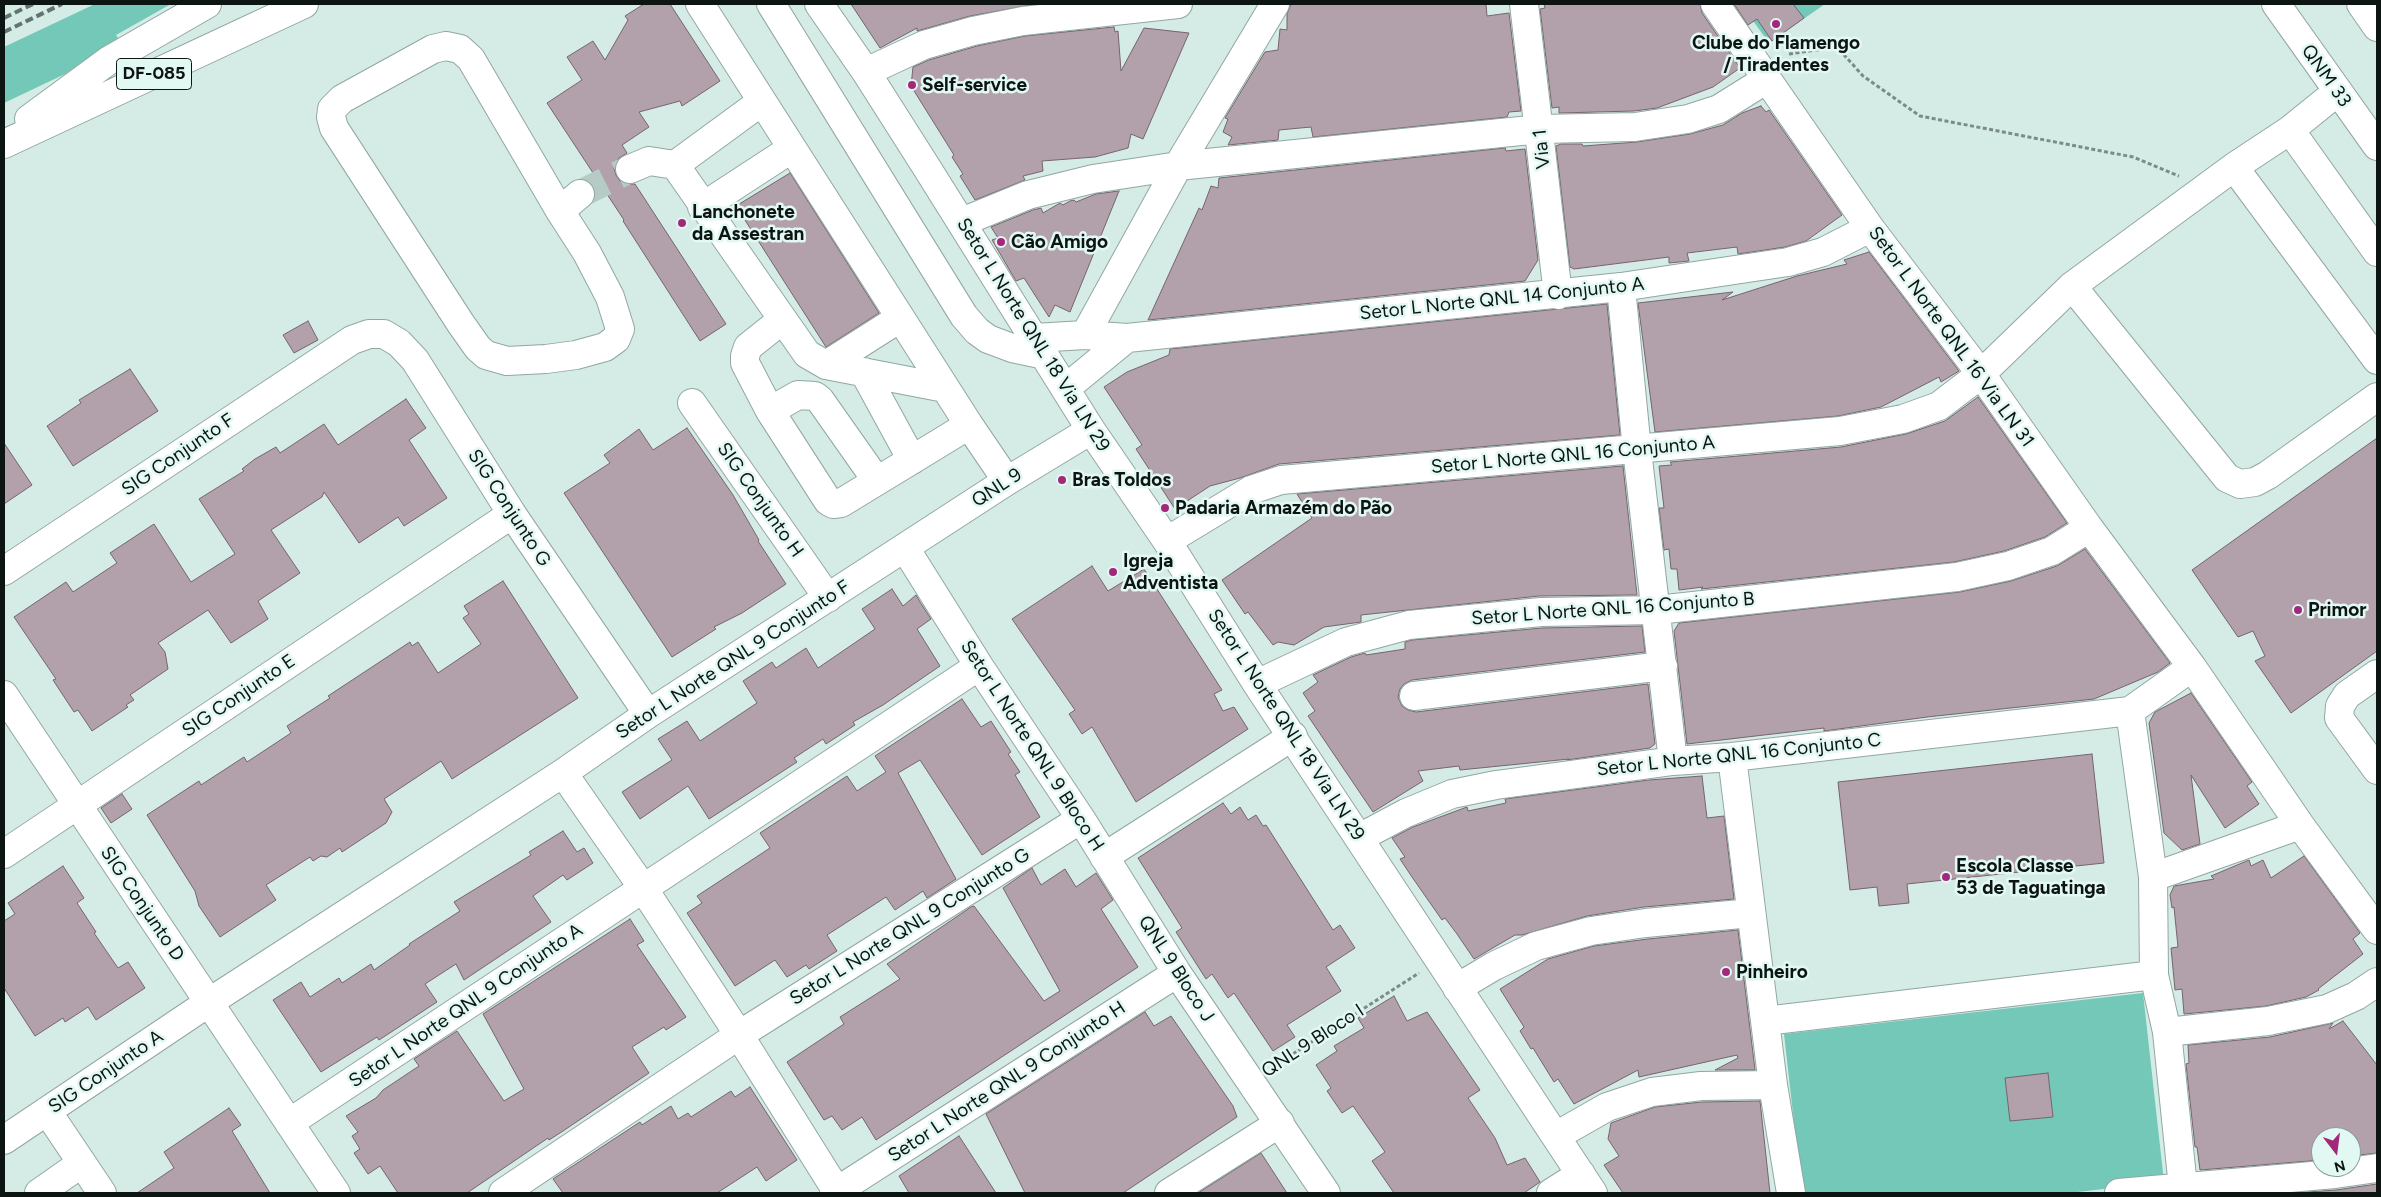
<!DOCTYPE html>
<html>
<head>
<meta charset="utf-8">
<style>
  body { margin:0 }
  #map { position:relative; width:2381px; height:1197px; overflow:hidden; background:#d5ebe6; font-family:Figtree,sans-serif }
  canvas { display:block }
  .frame { position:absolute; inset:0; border:5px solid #0d1513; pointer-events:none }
  .north { position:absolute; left:2311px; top:1127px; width:50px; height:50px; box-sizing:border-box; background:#e2f8f3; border:1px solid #8d9d99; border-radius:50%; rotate:165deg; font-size:14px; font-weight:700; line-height:20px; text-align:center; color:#0d1513 }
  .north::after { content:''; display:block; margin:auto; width:18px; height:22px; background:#a3287c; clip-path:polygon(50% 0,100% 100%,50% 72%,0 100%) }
</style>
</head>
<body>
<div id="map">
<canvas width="2381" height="1197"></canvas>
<div class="frame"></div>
<div class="north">N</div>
</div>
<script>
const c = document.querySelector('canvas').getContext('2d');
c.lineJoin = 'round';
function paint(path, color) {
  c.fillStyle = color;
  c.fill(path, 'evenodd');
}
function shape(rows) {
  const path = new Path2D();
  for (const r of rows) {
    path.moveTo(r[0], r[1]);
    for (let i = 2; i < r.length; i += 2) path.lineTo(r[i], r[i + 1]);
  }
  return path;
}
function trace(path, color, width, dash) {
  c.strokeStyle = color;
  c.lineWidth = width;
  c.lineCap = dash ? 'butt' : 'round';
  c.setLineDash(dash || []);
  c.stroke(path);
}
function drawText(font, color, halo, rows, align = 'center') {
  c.font = font + ' Figtree,sans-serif';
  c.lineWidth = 5;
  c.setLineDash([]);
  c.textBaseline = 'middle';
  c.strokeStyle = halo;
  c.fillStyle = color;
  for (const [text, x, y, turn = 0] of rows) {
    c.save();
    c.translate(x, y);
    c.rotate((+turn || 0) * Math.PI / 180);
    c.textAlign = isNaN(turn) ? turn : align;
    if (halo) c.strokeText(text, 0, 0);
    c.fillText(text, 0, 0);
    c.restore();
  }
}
paint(shape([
  [95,4,171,4,116,35,118,38,65,74,4,103,4,47],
  [1741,4,1825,4,1769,43],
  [2143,993,2164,1182,2069,1193,1802,1193,1784,1034]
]), '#73c8b8');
const building = shape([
  [644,4,670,4,720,81,682,106,680,101,639,112,649,127,622,145,627,153,618,159,614,168,616,175,620,181,628,184,635,184,726,324,700,341,623,221,624,220,547,103,582,80,567,57,593,41,605,60,628,20,625,16,644,4],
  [851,4,1037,4,970,16,917,31,917,28,880,48,851,4],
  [1291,4,1486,4,1487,16,1509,13,1521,111,1509,112,1507,117,1313,137,1311,127,1279,130,1278,140,1228,145,1232,137,1223,132,1228,119,1225,118,1265,52,1278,50,1280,29,1287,30,1287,14,1291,4],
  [1544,4,1700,4,1702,13,1740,68,1713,87,1657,108,1634,111,1559,113,1559,107,1552,108,1540,9,1545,8,1544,4],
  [1734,4,1793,4,1804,18,1772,41,1757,19,1748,25,1734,4],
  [1114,27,1115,32,1118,31,1121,71,1144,28,1189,33,1143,139,1131,134,1128,148,1095,157,1042,161,1043,171,1023,176,1025,180,975,200,960,176,963,174,952,157,954,155,911,86,913,67,929,60,977,46,1025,36,1114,27],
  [1761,106,1766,112,1769,110,1842,215,1806,241,1785,247,1738,254,1737,247,1687,253,1689,261,1669,263,1669,257,1574,269,1570,267,1556,146,1561,144,1582,144,1583,146,1637,142,1690,134,1723,125,1742,113,1761,106],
  [1505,148,1506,151,1525,149,1538,260,1525,281,1148,320,1199,208,1202,210,1211,186,1218,188,1219,178,1505,148],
  [790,173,879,313,826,347,736,206,790,173],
  [1119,191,1070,312,1055,305,1049,317,1024,278,1016,281,992,240,998,238,991,227,1033,210,1041,208,1043,213,1060,203,1063,205,1070,201,1074,200,1076,202,1096,194,1119,191],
  [1869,252,1959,371,1941,382,1939,377,1881,407,1838,416,1655,432,1638,303,1733,292,1722,300,1797,276,1847,264,1844,260,1869,252],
  [1607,304,1620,435,1279,464,1240,478,1210,486,1175,509,1136,449,1142,445,1104,387,1127,372,1169,355,1170,349,1607,304],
  [308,321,318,340,294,353,283,335,308,321],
  [130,369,158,411,73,466,47,426,81,403,79,400,130,369],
  [1978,397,2067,523,2045,537,2004,551,1954,562,1701,589,1703,587,1679,590,1677,569,1671,569,1669,549,1664,550,1659,508,1664,508,1659,466,1672,465,1670,462,1841,447,1906,434,1945,421,1978,397],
  [406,399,426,428,409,440,447,498,404,526,398,517,359,543,324,492,322,497,271,530,300,573,258,601,268,619,231,643,208,610,158,643,165,652,168,669,130,695,134,700,126,705,128,707,92,731,78,710,74,712,53,680,56,679,14,617,66,582,73,592,117,563,110,553,154,524,191,582,235,554,199,499,244,471,242,469,255,459,276,447,280,453,324,424,338,445,406,399],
  [687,428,733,495,759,540,758,541,786,584,742,613,714,627,716,629,672,657,564,493,610,463,604,455,639,429,653,450,687,428],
  [2377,438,2377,651,2291,713,2255,661,2265,656,2253,631,2238,637,2192,570,2377,438],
  [4,443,32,485,4,504,4,443],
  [1623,466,1637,595,1539,596,1361,615,1361,622,1324,627,1294,645,1278,642,1273,645,1248,612,1245,614,1222,580,1312,518,1297,494,1623,466],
  [2085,549,2170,663,2158,672,2094,699,1927,717,1824,731,1824,728,1687,744,1674,631,1679,623,1960,592,2011,581,2057,566,2085,549],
  [1092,566,1108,591,1144,569,1222,690,1214,694,1223,711,1234,707,1248,729,1136,802,1092,727,1082,734,1069,714,1075,710,1012,619,1092,566],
  [503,581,578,698,452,779,441,761,384,799,392,812,386,823,342,852,340,848,327,857,321,856,313,861,310,857,266,885,276,900,220,937,199,906,195,891,147,815,199,781,201,785,244,757,247,762,291,733,287,726,330,698,328,696,410,642,412,646,418,642,438,673,481,644,463,618,469,614,464,606,503,581],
  [892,589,903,606,916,595,920,602,931,619,917,629,940,666,883,705,853,722,855,725,826,744,823,739,794,758,797,762,709,819,688,786,640,819,622,792,672,760,658,739,687,721,700,741,757,703,743,681,772,662,776,668,806,648,818,668,875,629,862,609,892,589],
  [1642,626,1645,652,1412,680,1404,684,1400,689,1398,697,1402,706,1408,710,1416,712,1648,684,1655,744,1650,748,1567,760,1569,759,1460,770,1459,766,1418,771,1423,781,1373,812,1308,716,1315,711,1303,693,1318,682,1313,675,1351,657,1365,653,1366,655,1405,649,1405,642,1412,640,1542,628,1642,626],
  [2191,693,2252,782,2247,786,2259,804,2225,828,2191,775,2200,844,2182,850,2164,833,2149,723,2155,712,2191,693],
  [962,699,981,727,991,721,1011,752,1008,754,1020,772,1015,775,1040,817,982,855,920,760,898,773,956,879,927,898,923,891,895,910,886,897,827,935,837,951,809,969,806,965,787,977,775,960,735,986,687,913,702,903,697,896,770,848,760,833,847,776,857,791,886,772,875,756,962,699],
  [2092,754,2104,863,1907,884,1909,903,1879,906,1877,887,1850,890,1838,782,2092,754],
  [1702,776,1707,818,1724,816,1734,899,1644,907,1587,916,1522,935,1515,935,1474,959,1457,934,1445,918,1442,920,1412,877,1400,859,1405,857,1392,838,1413,827,1467,807,1468,811,1506,803,1505,799,1649,780,1702,776],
  [122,794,132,809,111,823,101,808,122,794],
  [1223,803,1231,814,1240,807,1248,820,1256,815,1263,826,1266,825,1333,930,1340,925,1355,948,1326,967,1341,991,1287,1025,1295,1037,1273,1051,1234,993,1228,998,1212,974,1206,979,1176,932,1182,928,1138,858,1223,803],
  [563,831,577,852,584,848,593,863,567,880,563,875,533,896,551,922,464,980,456,964,425,984,437,1002,379,1040,377,1037,321,1072,273,1000,301,982,310,997,339,978,342,983,371,964,374,970,410,945,409,944,460,911,454,902,531,855,529,852,563,831],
  [2304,856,2360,933,2353,939,2363,954,2318,989,2319,990,2306,997,2266,1006,2184,1014,2182,989,2175,990,2171,948,2178,947,2174,907,2172,908,2170,895,2174,886,2214,879,2211,876,2249,860,2251,866,2263,860,2271,878,2304,856],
  [63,866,84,898,77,903,96,932,94,933,118,968,128,962,145,988,96,1020,88,1007,65,1022,63,1018,35,1036,4,988,4,921,15,914,8,903,63,866],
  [1032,868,1041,885,1065,869,1076,887,1096,873,1113,900,1101,909,1138,967,876,1140,862,1117,842,1130,832,1116,824,1120,787,1062,844,1024,840,1017,900,979,887,964,971,907,974,906,1044,1001,1060,991,1003,888,1032,868],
  [630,919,644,941,637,945,686,1017,666,1030,664,1027,632,1047,649,1073,563,1131,549,1140,548,1138,467,1193,398,1193,380,1166,368,1174,354,1153,360,1149,352,1136,358,1132,346,1116,376,1098,383,1090,419,1066,414,1059,457,1031,504,1101,524,1089,483,1014,630,919],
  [1738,930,1755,1070,1715,1070,1738,1058,1737,1055,1639,1077,1638,1070,1574,1104,1558,1079,1554,1082,1533,1048,1531,1049,1520,1031,1524,1027,1500,989,1548,959,1594,946,1648,939,1738,930],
  [1394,996,1407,1021,1427,1012,1480,1090,1468,1098,1495,1138,1507,1165,1525,1158,1540,1182,1524,1193,1394,1193,1372,1161,1385,1152,1353,1106,1342,1113,1327,1091,1331,1088,1316,1065,1337,1051,1334,1046,1364,1028,1358,1018,1394,996],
  [1145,1012,1154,1026,1171,1016,1233,1106,1237,1117,1123,1193,1025,1193,986,1114,1145,1012],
  [2343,1021,2377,1065,2377,1153,2351,1156,2351,1137,2321,1137,2321,1160,2200,1170,2197,1147,2195,1147,2186,1064,2189,1063,2188,1045,2270,1037,2333,1023,2329,1029,2343,1021],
  [2048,1073,2053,1117,2010,1121,2005,1078,2048,1073],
  [750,1087,797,1160,766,1181,757,1167,717,1193,563,1193,553,1179,640,1122,642,1125,671,1106,678,1119,688,1113,691,1117,731,1091,735,1097,750,1087],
  [1760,1101,1770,1193,1623,1193,1604,1165,1619,1156,1608,1139,1611,1123,1655,1107,1702,1102,1760,1101],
  [229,1108,241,1125,232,1131,270,1193,137,1193,174,1168,164,1152,229,1108],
  [959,1136,996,1193,909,1193,899,1176,959,1136],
  [1261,1153,1287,1193,1198,1193,1261,1153],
  [2377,1184,2377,1193,2294,1193,2336,1190,2377,1184]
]);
paint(building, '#b2a0aa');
trace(building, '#75646d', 1);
trace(shape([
  [580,194,630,169]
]), '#b7cbc6', 28, [28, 14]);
const minor = shape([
  [700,4,969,425,1007,481],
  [771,4,964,316,977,331,988,339,1012,348,1045,355],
  [819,4,866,72,927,168,1091,430,1167,541,1257,684,1593,1193],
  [1524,4,1558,295],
  [1715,4,1870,228,1981,374,2089,528,2192,667,2300,825,2377,930],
  [446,46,460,49,471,59,560,211,587,253,610,297,620,329,616,339,605,347,576,355,546,359,507,361,486,355,478,348,461,324,334,128,331,117,332,109,342,99,433,49,446,46],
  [866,72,924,45,973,31,1023,21,1178,4],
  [2290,130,2377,252],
  [675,165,761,102],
  [2234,167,2377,360],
  [630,169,649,161,675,165,807,354,826,365,945,388],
  [702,207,791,149],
  [560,211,580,194],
  [962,222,1028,195,1093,179,1178,166,1540,129,1635,127,1688,119,1719,109,1767,79],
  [2072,286,2227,478,2240,484,2255,482,2268,475,2377,397],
  [1621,287,1637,450,1673,761],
  [782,320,748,347,745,356,745,363,770,411,828,501,833,504,841,503,969,425],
  [1085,335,1178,166,1275,4],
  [1034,338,1085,335,1127,338,1621,287,1788,262,1823,252,1870,228],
  [826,365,900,318],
  [864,372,912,460],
  [1066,388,1127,338],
  [692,403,828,598],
  [770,411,798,395,815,396,820,400,877,481],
  [1167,541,1251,490,1281,480,1840,431,1903,419,1939,406,1981,374,2072,286,2234,167,2290,130,2337,92],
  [905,548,979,666,1081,819,1177,973,1326,1193],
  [4,571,352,340,369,334,384,334,399,343,415,360,512,514,648,714],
  [2377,674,2347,695,2340,706,2339,718,2377,770],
  [1257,684,1346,642,1409,625,1541,612,1657,610,1957,577,2008,566,2052,551,2089,528],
  [4,695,336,1193],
  [1414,696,1663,666],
  [2130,711,2153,877,2154,975,2167,1032,2183,1187],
  [1732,757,1773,1085,1791,1193],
  [563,773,643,888,739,1035,838,1193],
  [1359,838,1406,813,1452,794,1496,785,1673,761,1732,757,2130,711,2192,667],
  [4,854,512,514],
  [1104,857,1293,736],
  [2153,877,2300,825],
  [1457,988,1494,966,1536,946,1591,931,1646,923,1751,913],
  [1765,1021,2154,975],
  [2167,1032,2268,1021,2327,1009,2356,996,2377,982],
  [47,1111,102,1193],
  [289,1123,979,666],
  [1556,1136,1607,1107,1652,1092,1701,1086,1773,1085],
  [4,1140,208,1003,563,773,648,714,1007,481,1091,430],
  [39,1193,82,1163],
  [503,1193,739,1035,1081,819],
  [834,1193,1177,973],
  [1169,1193,1280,1123],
  [1551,1193,1581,1174],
  [2119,1193,2335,1174,2377,1168]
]);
const major = shape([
  [2276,4,2377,146],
  [2361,4,2377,27],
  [29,119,108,61,207,4],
  [4,144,304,4]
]);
trace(minor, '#91a7a2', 30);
trace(major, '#91a7a2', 30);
trace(shape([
  [1789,54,1837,47,1863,76,1920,116,2133,157,2179,176],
  [1271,1068,1419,973]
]), '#7b8b87', 3, [4, 2.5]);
trace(minor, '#fff', 28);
trace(major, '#fff', 28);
trace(shape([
  [4,18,33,4],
  [4,32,62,4]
]), '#657370', 4, [8, 4]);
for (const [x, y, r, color] of [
  [1776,24,5,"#a3287c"],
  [912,85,5,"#a3287c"],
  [682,223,5,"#a3287c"],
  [1001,242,5,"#a3287c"],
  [1062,480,5,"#a3287c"],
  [1165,508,5,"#a3287c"],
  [1113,572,5,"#a3287c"],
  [2298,610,5,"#a3287c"],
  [1946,877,5,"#a3287c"],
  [1726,972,5,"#a3287c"]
]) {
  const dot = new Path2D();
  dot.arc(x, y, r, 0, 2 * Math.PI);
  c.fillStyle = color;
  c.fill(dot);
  trace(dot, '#e2f8f3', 2);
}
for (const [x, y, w] of [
  [154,74,75]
]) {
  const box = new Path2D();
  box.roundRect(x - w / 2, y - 15.5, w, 31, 4);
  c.fillStyle = '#e2f8f3';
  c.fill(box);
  trace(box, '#0d1513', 1);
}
drawText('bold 18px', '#0d1513', null, [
  ["DF-085",154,74]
]);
drawText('bold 19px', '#0d1513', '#e2f8f3', [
  ["Clube do Flamengo",1776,43,"center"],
  ["/ Tiradentes",1776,65,"center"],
  ["Self-service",922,85],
  ["Lanchonete",692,212],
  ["da Assestran",692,234],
  ["Cão Amigo",1011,242],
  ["Bras Toldos",1072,480],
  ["Padaria Armazém do Pão",1175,508],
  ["Igreja",1123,561],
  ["Adventista",1123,583],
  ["Primor",2308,610],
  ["Escola Classe",1956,866],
  ["53 de Taguatinga",1956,888],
  ["Pinheiro",1736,972]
], 'left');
drawText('19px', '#0d1513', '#e2f8f3', [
  ["QNM 33",2326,76,55],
  ["Via 1",1542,149,-96],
  ["Setor L Norte QNL 14 Conjunto A",1502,299,-6],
  ["Setor L Norte QNL 18 Via LN 29",1033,335,58],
  ["Setor L Norte QNL 16 Via LN 31",1951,337,54],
  ["SIG Conjunto F",178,455,-34],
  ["Setor L Norte QNL 16 Conjunto A",1573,455,-5],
  ["QNL 9",997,488,-33],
  ["SIG Conjunto H",760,500,55],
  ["SIG Conjunto G",509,508,57],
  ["Setor L Norte QNL 16 Conjunto B",1613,609,-4],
  ["Setor L Norte QNL 9 Conjunto F",733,660,-33],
  ["SIG Conjunto E",239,696,-34],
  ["Setor L Norte QNL 18 Via LN 29",1286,725,57],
  ["Setor L Norte QNL 9 Bloco H",1032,746,57],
  ["Setor L Norte QNL 16 Conjunto C",1739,755,-6],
  ["SIG Conjunto D",142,904,56],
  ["Setor L Norte QNL 9 Conjunto G",910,927,-32],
  ["QNL 9 Bloco J",1176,969,57],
  ["Setor L Norte QNL 9 Conjunto A",466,1006,-34],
  ["QNL 9 Bloco I",1313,1041,-33],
  ["SIG Conjunto A",106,1072,-34],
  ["Setor L Norte QNL 9 Conjunto H",1007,1082,-33]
]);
</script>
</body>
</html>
